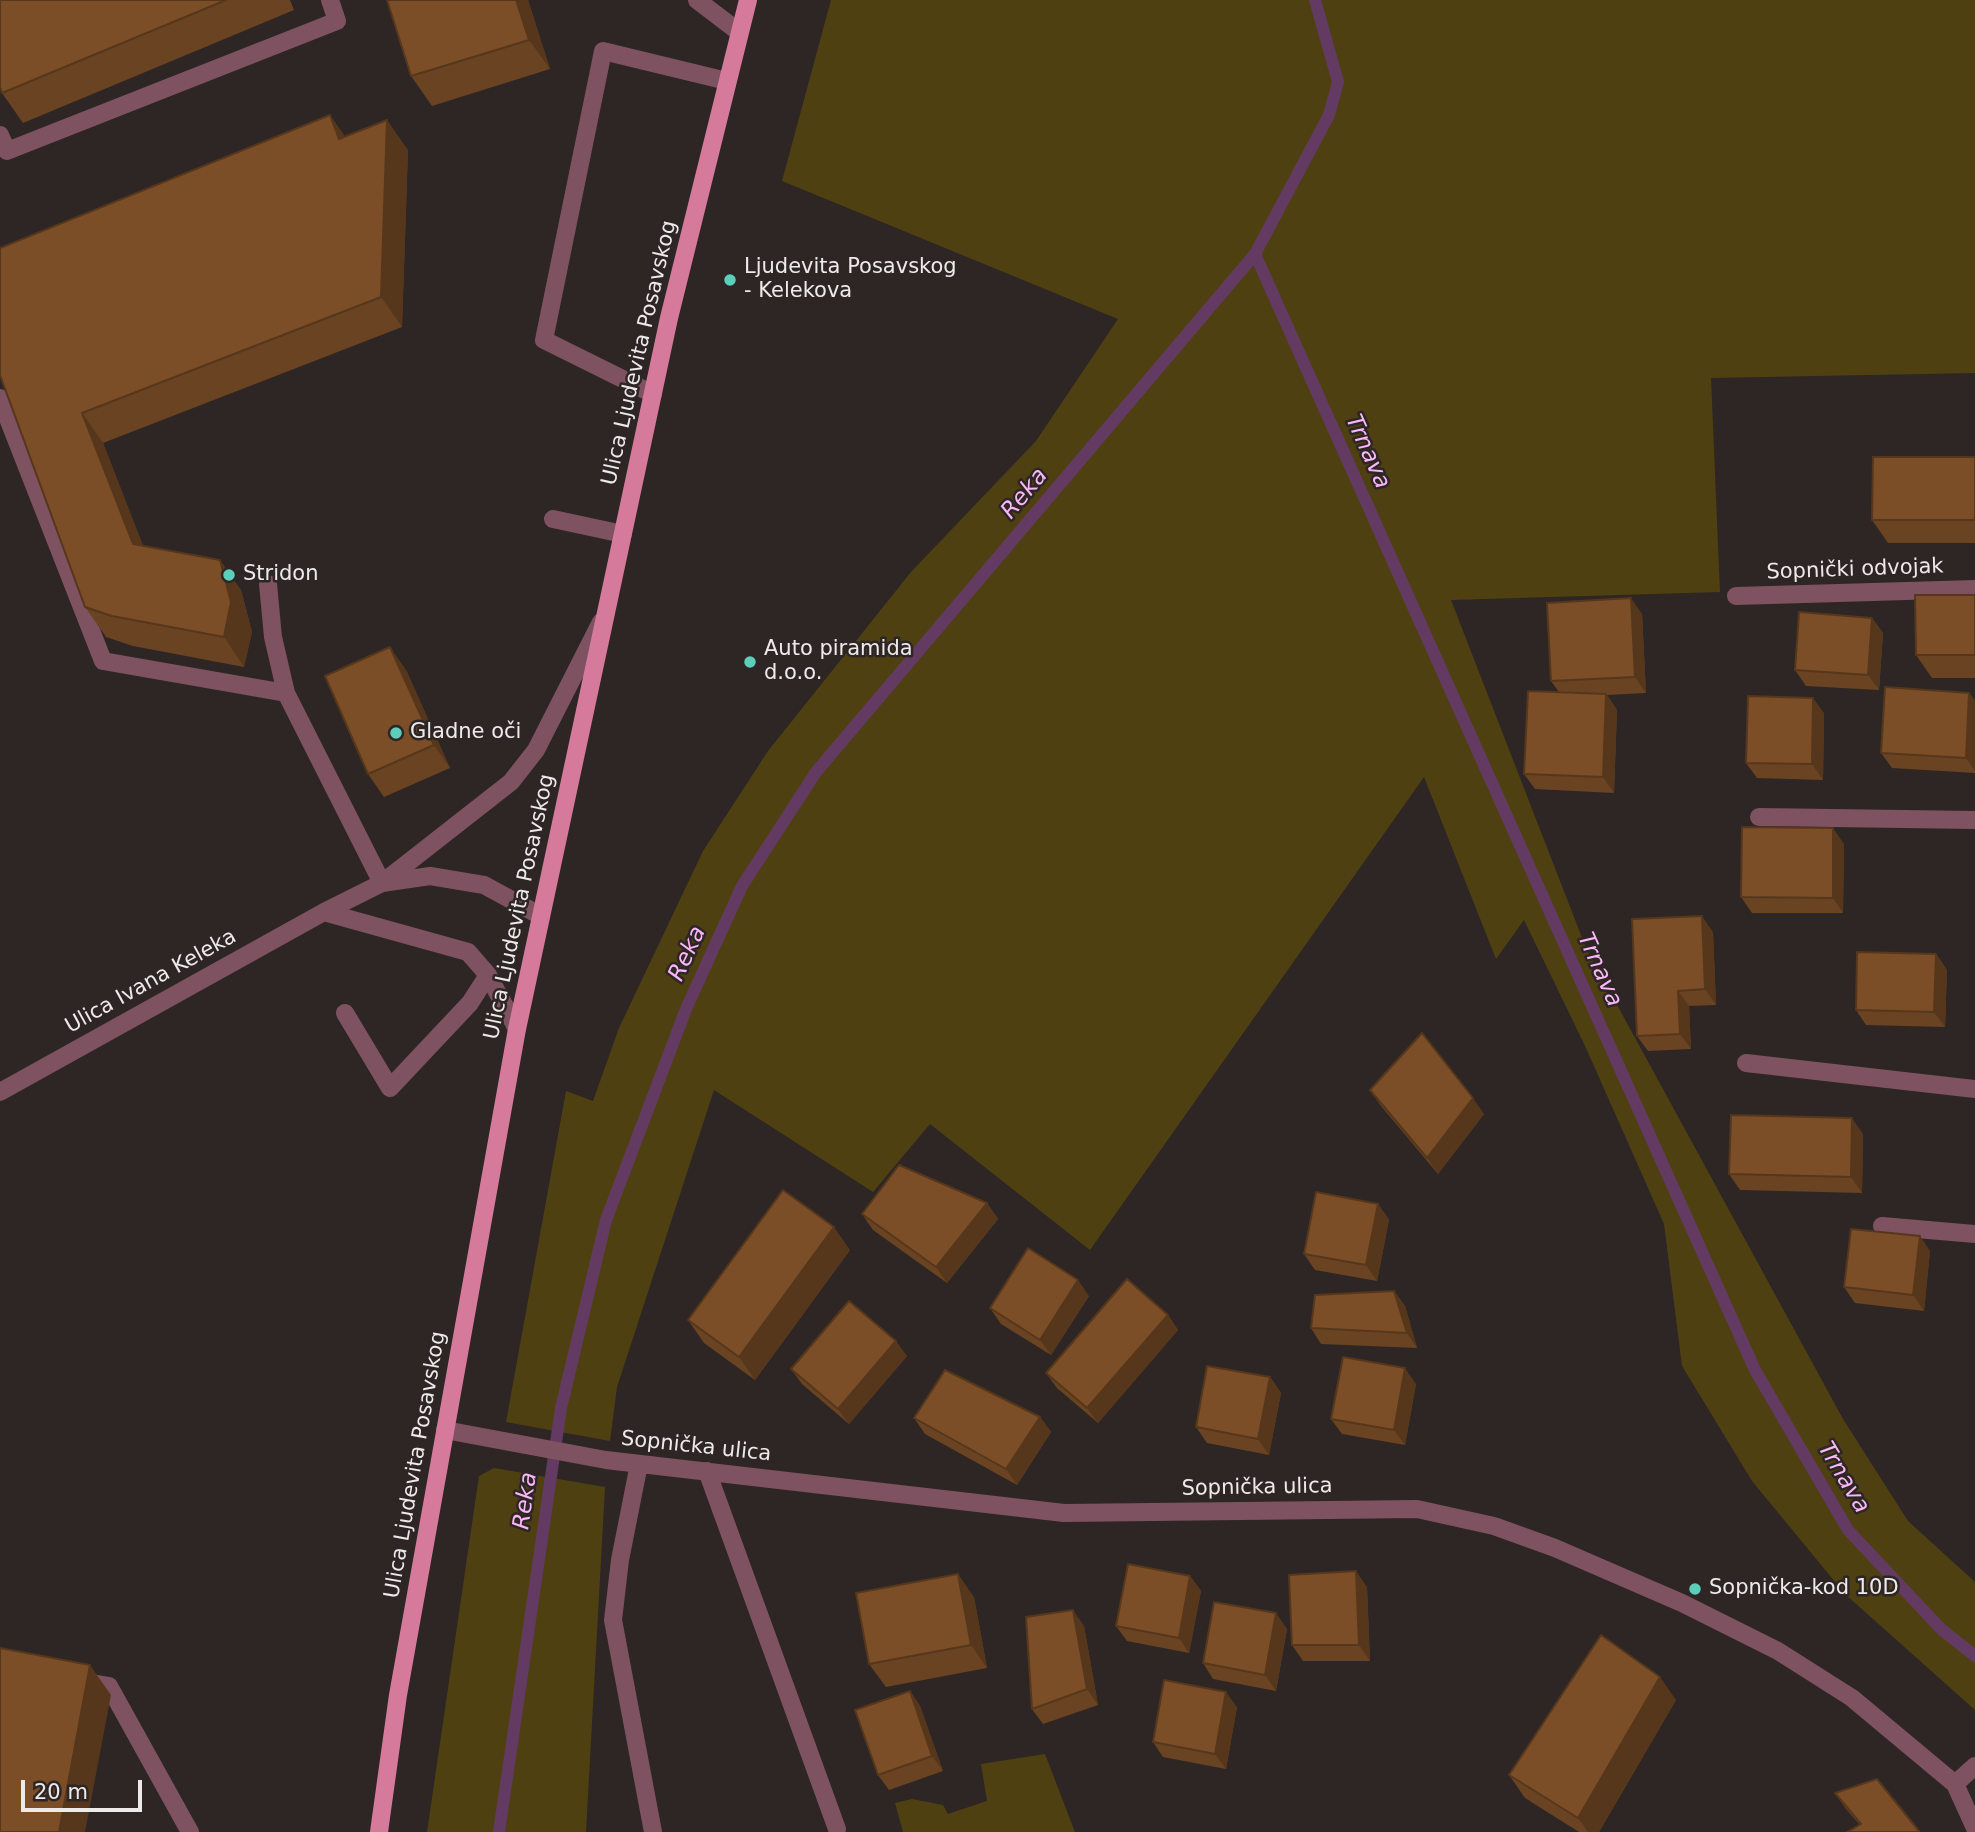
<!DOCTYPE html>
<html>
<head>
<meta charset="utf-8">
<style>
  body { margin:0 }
  #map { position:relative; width:1975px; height:1832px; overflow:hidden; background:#2d2625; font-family:"DejaVu Sans",sans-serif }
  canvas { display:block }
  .scale { position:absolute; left:21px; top:1780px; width:121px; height:32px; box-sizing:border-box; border:4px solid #efeaea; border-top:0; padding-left:9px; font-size:21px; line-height:24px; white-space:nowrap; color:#efeaea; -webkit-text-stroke:5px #2d2625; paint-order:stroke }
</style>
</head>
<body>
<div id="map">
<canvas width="1975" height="1832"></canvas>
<div class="scale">20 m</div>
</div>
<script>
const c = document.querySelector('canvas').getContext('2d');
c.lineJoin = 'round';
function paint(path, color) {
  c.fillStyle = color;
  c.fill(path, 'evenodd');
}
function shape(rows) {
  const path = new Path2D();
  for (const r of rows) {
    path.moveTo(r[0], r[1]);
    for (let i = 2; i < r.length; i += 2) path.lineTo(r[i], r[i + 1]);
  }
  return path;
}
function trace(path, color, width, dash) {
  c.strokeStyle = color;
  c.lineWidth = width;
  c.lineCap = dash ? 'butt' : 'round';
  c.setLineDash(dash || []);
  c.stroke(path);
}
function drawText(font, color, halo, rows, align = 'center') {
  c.font = font + ' "DejaVu Sans",sans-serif';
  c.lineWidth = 5;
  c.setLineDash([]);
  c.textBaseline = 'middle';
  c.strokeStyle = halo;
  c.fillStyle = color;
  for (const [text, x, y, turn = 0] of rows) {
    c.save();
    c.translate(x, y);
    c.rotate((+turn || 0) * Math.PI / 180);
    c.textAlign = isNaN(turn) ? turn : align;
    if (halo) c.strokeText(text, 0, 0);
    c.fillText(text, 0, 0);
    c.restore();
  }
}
paint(shape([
  [831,0,1975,0,1975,373,1711,378,1720,592,1451,600,1586,948,1843,1419,1908,1521,1975,1582,1975,1710,1845,1594,1752,1481,1682,1366,1664,1224,1586,1048,1524,920,1496,959,1424,777,1090,1250,930,1124,873,1192,714,1090,617,1387,610,1441,506,1422,566,1091,593,1101,619,1028,703,851,768,751,911,572,1036,441,1118,319,782,181],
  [494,1468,605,1487,586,1832,427,1832,479,1476],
  [1045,1754,1075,1832,903,1832,895,1803,912,1799,943,1805,948,1814,987,1801,981,1764]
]), '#4f4012');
trace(shape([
  [1255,254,1755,1370,1848,1530,1941,1629,1975,1656],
  [499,1832,561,1408,606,1220,686,1009,742,886,816,772,1255,254,1329,115,1338,82,1315,0]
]), '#633b62', 12);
trace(shape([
  [697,0,739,32],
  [0,135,7,151,337,21,330,0],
  [653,394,544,340,603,51,727,81],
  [0,398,103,661,286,693,382,883,511,782,536,750,601,622],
  [553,519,623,534],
  [268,584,273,637,286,693],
  [1736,596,1975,589],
  [1759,817,1975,820],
  [324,912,468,952,488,975,517,1029],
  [345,1013,390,1088,470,1003,488,975],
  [1746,1063,1975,1089],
  [0,1092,324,912,382,883,430,876,484,885,541,916],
  [1882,1226,1975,1234],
  [445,1430,606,1460,1064,1513,1417,1509,1494,1526,1555,1548,1682,1603,1778,1651,1852,1698,1955,1784,1975,1828],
  [639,1464,620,1560,613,1620,653,1832],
  [707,1471,837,1829],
  [81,1681,109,1686,190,1832],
  [1955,1784,1975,1766]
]), '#7f5261', 18);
trace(shape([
  [379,1832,398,1695,517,1029,669,318,748,0]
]), '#d57a9a', 18);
paint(shape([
  [0,0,290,0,294,10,23,123,2,93],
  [528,0,550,69,432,106,411,76],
  [345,136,408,150,402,327,103,443,143,546,241,590,252,632,244,667,133,646,106,637,85,607,0,375],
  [1975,457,1975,543,1888,543,1872,520],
  [1975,595,1975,678,1932,678,1916,655],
  [1642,614,1646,693,1607,695,1617,710,1614,793,1535,789,1524,774,1559,692,1551,681],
  [1872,618,1883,633,1879,690,1806,686,1795,670],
  [406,670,450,768,384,797,368,774],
  [1969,693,1975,701,1975,773,1892,768,1881,753],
  [1824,713,1823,780,1757,778,1746,763],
  [1844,844,1843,913,1752,913,1741,897],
  [1713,932,1716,1005,1689,1006,1691,1049,1648,1051,1637,1036],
  [1936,954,1947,970,1945,1027,1866,1025,1856,1010],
  [1370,1090,1484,1114,1438,1174,1381,1106],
  [1863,1134,1862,1193,1740,1190,1729,1174],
  [987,1203,998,1219,947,1283,873,1230,862,1214],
  [1378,1204,1389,1220,1377,1281,1315,1270,1304,1254],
  [850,1250,755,1380,704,1343,688,1320],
  [1930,1251,1924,1311,1855,1303,1844,1287],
  [1394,1291,1405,1306,1417,1348,1321,1344,1311,1328],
  [1089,1296,1051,1355,1001,1324,990,1308],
  [1168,1315,1178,1330,1098,1423,1057,1388,1046,1373],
  [907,1356,849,1424,802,1384,791,1369],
  [1270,1377,1281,1393,1269,1455,1207,1443,1196,1427],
  [1416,1384,1405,1445,1342,1434,1331,1419],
  [1040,1417,1051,1432,1017,1485,925,1434,914,1418],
  [1190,1576,1201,1591,1189,1653,1127,1641,1116,1626],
  [1367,1587,1370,1661,1303,1661,1292,1645],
  [974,1597,987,1668,886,1687,869,1664],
  [1084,1626,1098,1705,1043,1724,1032,1709],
  [1287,1629,1276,1691,1213,1679,1203,1663],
  [910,1691,920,1706,943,1771,889,1790,878,1775],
  [1676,1700,1599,1832,1579,1832,1525,1798,1509,1775],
  [1237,1707,1226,1769,1163,1757,1153,1742],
  [1877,1779,1920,1832,1847,1832,1860,1825,1846,1809,1835,1793]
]), '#6a4322');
paint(shape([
  [516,0,528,0,550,69,529,40],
  [330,115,351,145,339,139],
  [387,120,408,150,402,327,381,297],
  [82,413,103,443,154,574,133,544],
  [220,560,241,590,252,632,244,667,224,637],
  [1631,598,1642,614,1646,693,1635,677],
  [1872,618,1883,633,1879,690,1868,675],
  [390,647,406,670,450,768,434,745],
  [1969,693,1975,701,1975,771,1966,758],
  [1606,694,1617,710,1614,793,1603,777],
  [1813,698,1824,713,1823,780,1812,764],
  [1833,828,1844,844,1843,913,1833,898],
  [1702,916,1713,932,1716,1005,1705,989],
  [1936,954,1947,970,1945,1027,1934,1012],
  [1678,991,1689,1006,1691,1049,1680,1034],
  [1473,1098,1484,1114,1438,1174,1427,1158],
  [1852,1118,1863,1134,1862,1193,1851,1177],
  [987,1203,998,1219,947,1283,936,1267],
  [1378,1204,1389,1220,1377,1281,1366,1265],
  [834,1227,850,1250,755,1380,739,1357],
  [1920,1236,1930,1251,1924,1311,1913,1295],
  [1078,1280,1089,1296,1051,1355,1040,1340],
  [1394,1291,1405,1306,1417,1348,1407,1333],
  [1168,1315,1178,1330,1098,1423,1087,1408],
  [896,1341,907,1356,849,1424,838,1409],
  [1405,1368,1416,1384,1405,1445,1394,1430],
  [1270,1377,1281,1393,1269,1455,1258,1439],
  [1040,1417,1051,1432,1017,1485,1006,1469],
  [1356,1571,1367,1587,1370,1661,1359,1645],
  [958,1574,974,1597,987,1668,971,1645],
  [1190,1576,1201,1591,1189,1653,1179,1638],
  [1073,1610,1084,1626,1098,1705,1087,1689],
  [1276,1613,1287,1629,1276,1691,1265,1675],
  [90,1665,111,1695,85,1832,59,1832],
  [1660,1677,1676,1700,1599,1832,1588,1832,1578,1818],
  [910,1691,920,1706,943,1771,932,1756],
  [1226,1692,1237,1707,1226,1769,1215,1754]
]), '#56371c');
const building = shape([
  [0,0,226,0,2,93,0,87,0,0],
  [387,0,516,0,529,40,411,76,387,0],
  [330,115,339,139,387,120,381,297,82,413,133,544,220,560,231,602,224,637,112,616,85,607,0,375,0,248,330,115],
  [1873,457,1975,457,1975,520,1872,520,1873,457],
  [1915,595,1975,595,1975,655,1916,655,1915,595],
  [1631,598,1635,677,1551,681,1547,603,1631,598],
  [1799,612,1872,618,1868,675,1795,670,1799,612],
  [390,647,434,745,368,774,325,676,390,647],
  [1885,687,1969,693,1966,758,1881,753,1885,687],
  [1528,691,1606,694,1603,777,1524,774,1528,691],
  [1748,696,1813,698,1812,764,1746,763,1748,696],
  [1742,827,1833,828,1833,898,1741,897,1742,827],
  [1702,916,1705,989,1678,991,1680,1034,1637,1036,1632,919,1702,916],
  [1857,952,1936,954,1934,1012,1856,1010,1857,952],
  [1422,1033,1473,1098,1427,1158,1370,1090,1422,1033],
  [1731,1115,1852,1118,1851,1177,1729,1174,1731,1115],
  [899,1165,987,1203,936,1267,862,1214,899,1165],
  [783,1190,834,1227,739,1357,688,1320,783,1190],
  [1316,1192,1378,1204,1366,1265,1304,1254,1316,1192],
  [1851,1229,1920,1236,1913,1295,1844,1287,1851,1229],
  [1028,1248,1078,1280,1040,1340,990,1308,1028,1248],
  [1127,1279,1168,1315,1087,1408,1046,1373,1127,1279],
  [1394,1291,1407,1333,1311,1328,1315,1295,1394,1291],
  [849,1301,896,1341,838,1409,791,1369,849,1301],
  [1343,1357,1405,1368,1394,1430,1331,1419,1343,1357],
  [1207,1366,1270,1377,1258,1439,1196,1427,1207,1366],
  [945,1370,1040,1417,1006,1469,914,1418,945,1370],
  [1128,1564,1190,1576,1179,1638,1116,1626,1128,1564],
  [1356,1571,1359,1645,1292,1645,1289,1575,1356,1571],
  [958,1574,971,1645,869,1664,856,1593,958,1574],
  [1214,1602,1276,1613,1265,1675,1203,1663,1214,1602],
  [1073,1610,1087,1689,1032,1709,1026,1617,1073,1610],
  [1601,1635,1660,1677,1578,1818,1509,1775,1601,1635],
  [0,1648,90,1665,59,1832,0,1832,0,1648],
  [1164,1680,1226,1692,1215,1754,1153,1742,1164,1680],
  [910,1691,932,1756,878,1775,855,1710,910,1691],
  [1877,1779,1919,1831,1917,1832,1847,1832,1861,1824,1835,1793,1877,1779]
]);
paint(building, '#7b4e28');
trace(building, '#56371c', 2);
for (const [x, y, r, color] of [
  [730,280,7,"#5cceba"],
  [229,575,7,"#5cceba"],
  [750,662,7,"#5cceba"],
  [396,733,7,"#5cceba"],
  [1695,1589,7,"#5cceba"]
]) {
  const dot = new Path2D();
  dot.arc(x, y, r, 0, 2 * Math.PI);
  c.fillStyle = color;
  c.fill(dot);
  trace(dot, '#2d2625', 2.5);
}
drawText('21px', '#efeaea', '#2d2625', [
  ["Ljudevita Posavskog",744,268],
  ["- Kelekova",744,292],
  ["Stridon",243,575],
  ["Auto piramida",764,650],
  ["d.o.o.",764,674],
  ["Gladne oči",410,733],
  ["Sopnička-kod 10D",1709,1589]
], 'left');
drawText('21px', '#efeaea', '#2d2625', [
  ["Ulica Ljudevita Posavskog",640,353,-77],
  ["Sopnički odvojak",1855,570,-2],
  ["Ulica Ljudevita Posavskog",520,907,-78],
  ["Ulica Ivana Keleka",151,982,-29],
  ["Sopnička ulica",696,1447,6],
  ["Ulica Ljudevita Posavskog",416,1465,-80],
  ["Sopnička ulica",1257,1488,-1]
]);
drawText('italic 23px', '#f9b7f7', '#2d2625', [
  ["Trnava",1367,452,66],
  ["Reka",1025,494,-50],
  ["Reka",688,954,-65],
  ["Trnava",1599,970,66],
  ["Trnava",1843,1478,59],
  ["Reka",526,1501,-82]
]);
</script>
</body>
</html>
